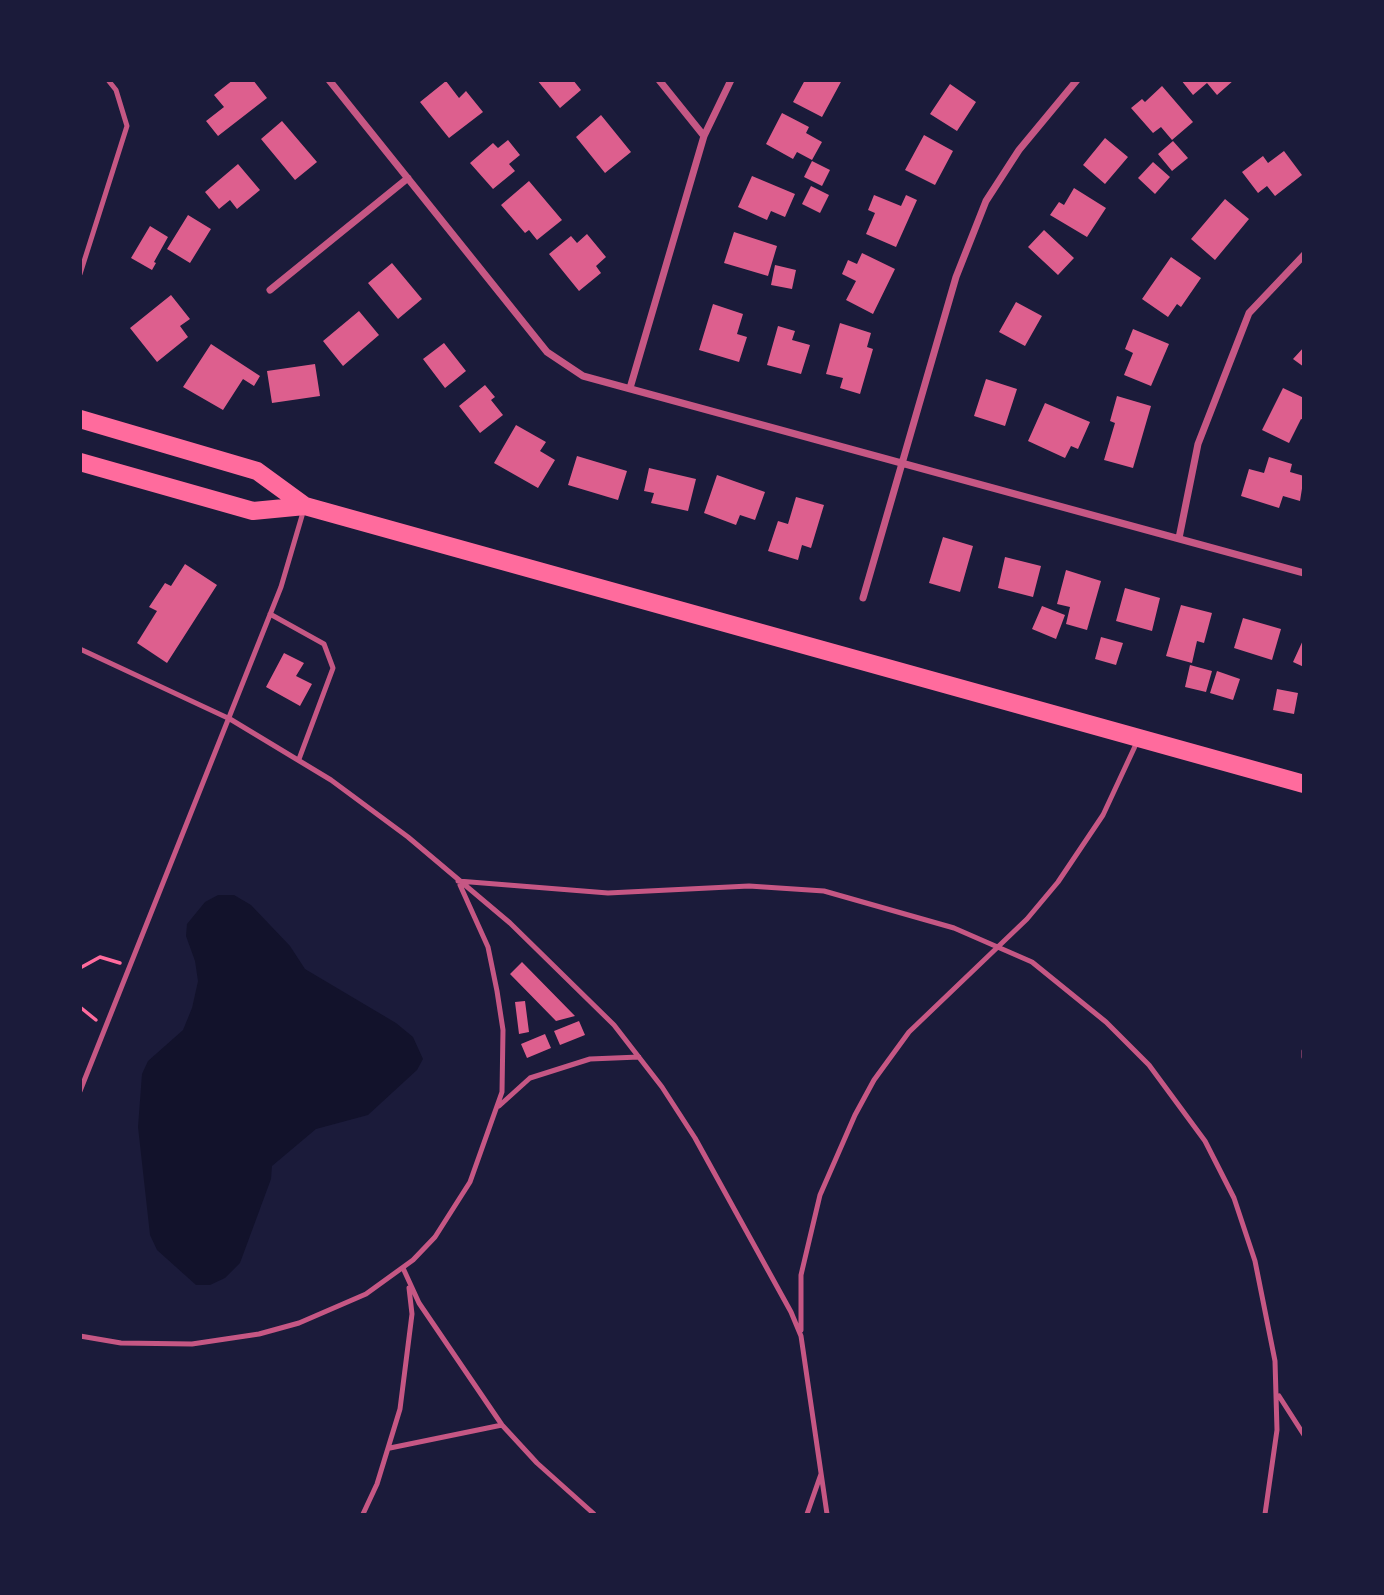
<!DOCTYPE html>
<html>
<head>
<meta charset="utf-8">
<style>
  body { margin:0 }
  #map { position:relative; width:1384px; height:1595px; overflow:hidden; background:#1b1b3a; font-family:Ubuntu,sans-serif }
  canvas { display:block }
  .frame { position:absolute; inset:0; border:82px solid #1b1b3a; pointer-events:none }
</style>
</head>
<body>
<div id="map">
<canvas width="1384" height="1595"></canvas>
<div class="frame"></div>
</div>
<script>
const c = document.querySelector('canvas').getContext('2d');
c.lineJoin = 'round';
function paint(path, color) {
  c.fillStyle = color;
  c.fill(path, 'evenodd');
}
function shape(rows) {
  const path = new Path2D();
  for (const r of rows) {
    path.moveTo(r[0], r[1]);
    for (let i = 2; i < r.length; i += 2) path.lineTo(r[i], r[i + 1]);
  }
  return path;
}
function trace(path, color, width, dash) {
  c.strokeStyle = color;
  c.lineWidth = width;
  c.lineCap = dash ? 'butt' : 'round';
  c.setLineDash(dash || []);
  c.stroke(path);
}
paint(shape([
  [218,895,234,895,251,905,290,946,305,969,396,1023,413,1037,423,1059,417,1070,368,1115,316,1129,272,1166,271,1179,240,1263,225,1278,210,1285,196,1285,157,1250,150,1235,138,1127,142,1074,148,1061,183,1030,192,1008,198,981,195,961,186,936,187,924,205,902]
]), '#12122b');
paint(shape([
  [233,80,253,80,267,98,218,136,206,121,224,107,214,95],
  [537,80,573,80,581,90,560,108],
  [805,80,842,80,822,117,793,102],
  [1181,80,1234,80,1217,95,1207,83,1193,95],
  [446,81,459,98,466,91,483,112,449,138,420,102],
  [950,84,976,102,957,131,930,114],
  [1162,86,1193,122,1172,140,1161,127,1153,133,1131,108,1142,99,1145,102],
  [782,113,809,127,806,133,822,142,812,160,797,152,793,159,766,144],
  [601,115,631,152,605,173,576,137],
  [282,121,317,162,295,180,261,139],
  [924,135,953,151,935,185,905,170],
  [1105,138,1128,157,1105,184,1083,165],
  [508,140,520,155,509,164,515,171,493,189,470,163,493,143,498,148],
  [1173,141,1188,158,1172,171,1158,154],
  [1284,151,1302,175,1275,196,1267,186,1258,193,1242,172,1263,156,1268,163],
  [812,161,830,170,822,186,804,177],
  [1153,162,1170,177,1155,194,1138,178],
  [238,164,260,190,237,209,230,200,219,209,205,192],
  [752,176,795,194,785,217,771,211,767,220,738,207],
  [529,181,562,220,537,240,529,230,525,233,501,205],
  [811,186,829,195,820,213,802,204],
  [1074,188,1106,208,1087,237,1050,215,1059,202,1064,205],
  [874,195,901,206,906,195,917,200,896,247,866,234,875,213,868,210],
  [1225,199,1249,219,1215,260,1191,239],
  [188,215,211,229,190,263,167,249],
  [150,226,168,237,154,262,156,263,152,270,131,258],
  [1044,230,1074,258,1058,275,1028,247],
  [734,232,777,246,768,276,724,263],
  [587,234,606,257,596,266,601,273,579,291,549,254,571,236,577,243],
  [862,253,895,269,873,314,846,300,856,281,842,274,848,260,857,264],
  [1171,257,1201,278,1181,307,1177,304,1168,317,1142,299],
  [392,263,422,299,398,319,368,283],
  [775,265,796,270,792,289,771,285],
  [171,295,190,319,180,326,188,337,157,362,130,328],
  [1016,302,1042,316,1025,346,999,332],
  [713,304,743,314,737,334,747,337,739,362,699,350],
  [359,311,379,335,343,366,323,341],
  [840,323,871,333,867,347,873,349,860,394,840,388,843,378,826,374],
  [778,326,795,331,792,340,810,345,801,374,767,365],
  [1133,329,1169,344,1151,386,1124,375,1133,353,1125,349],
  [444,343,466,371,445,388,423,359],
  [211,344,260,376,254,386,243,379,223,410,183,387],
  [1304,347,1304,367,1293,359],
  [315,364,320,396,272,403,267,371],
  [986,379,1017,389,1005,426,974,416],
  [485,385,495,397,491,400,503,415,480,433,459,406],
  [1283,388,1304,398,1304,420,1301,419,1289,443,1262,430],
  [1117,396,1151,406,1133,468,1104,460,1115,423,1110,421],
  [1045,403,1090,422,1078,449,1071,446,1065,458,1028,441],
  [516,425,546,442,540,451,555,460,538,488,494,463],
  [577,456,627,471,618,500,568,485],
  [1269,457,1292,464,1290,472,1304,476,1300,501,1283,496,1279,508,1241,496,1249,469,1264,473],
  [649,468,696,479,688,511,651,503,654,493,644,491],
  [717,475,765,492,755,520,740,515,736,525,704,513],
  [796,497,824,505,811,548,802,545,798,560,768,551,778,521,788,524],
  [943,537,973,546,960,592,929,583],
  [1005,557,1041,566,1033,597,998,588],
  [185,564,217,585,167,663,137,643,157,611,149,607,165,583,171,586],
  [1066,570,1101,581,1087,630,1066,624,1070,607,1057,604],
  [1125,588,1160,598,1152,631,1116,621],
  [1181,605,1212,613,1204,643,1197,641,1192,663,1166,656],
  [1042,606,1065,615,1056,639,1032,629],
  [1243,618,1281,629,1272,660,1234,648],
  [1101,637,1123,643,1116,665,1095,659],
  [1304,638,1304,667,1293,662],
  [284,653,304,663,296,676,312,684,300,706,266,687],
  [1190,665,1212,671,1206,692,1185,687],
  [1217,671,1240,679,1233,700,1210,693],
  [1277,689,1298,693,1294,714,1273,710],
  [522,962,575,1016,556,1021,510,974],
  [525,1001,529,1032,519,1034,515,1002],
  [579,1021,585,1035,560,1045,554,1031],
  [545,1034,551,1048,527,1058,521,1044]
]), '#dd5f8e');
trace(shape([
  [80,968,100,957,120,963],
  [80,1007,96,1020]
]), '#ff6b9d', 3.5);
trace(shape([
  [80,274,127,126,116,90,108,80],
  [270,614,324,644,333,668,299,759],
  [80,649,230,719,331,780,408,837,510,923,614,1025,662,1087,695,1138,791,1312,801,1336,827,1514],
  [458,881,608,893,749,886,824,891,954,928,1032,962,1106,1022,1149,1065,1205,1141,1234,1198,1255,1261,1275,1361,1277,1430,1265,1514],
  [1304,1051,1304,1057],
  [80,1091,281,587,304,509],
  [499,1106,530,1078,590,1059,639,1057],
  [403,1268,419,1303,502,1425,537,1463,594,1514],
  [801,1330,801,1275,820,1195,855,1115,874,1080,909,1032,1027,919,1058,882,1103,815,1137,742],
  [80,1336,121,1343,192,1344,259,1334,299,1323,366,1294,413,1260,435,1237,470,1182,502,1092,503,1030,497,991,488,947,460,885],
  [1279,1396,1304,1435],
  [390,1448,502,1425],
  [363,1514,377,1484,400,1409,412,1314,409,1288],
  [807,1514,821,1474]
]), '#c65784', 5);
trace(shape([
  [329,80,547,352,583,376,1304,573],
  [659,80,704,136],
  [270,290,408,178],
  [630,388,704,136,731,80],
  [1179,538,1198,444,1249,313,1304,255],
  [863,598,956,277,986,201,1019,150,1077,80]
]), '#c65784', 7);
trace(shape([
  [80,419,257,471,305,506,1304,784],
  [80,462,253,511,305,506]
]), '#ff6b9d', 18);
</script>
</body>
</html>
